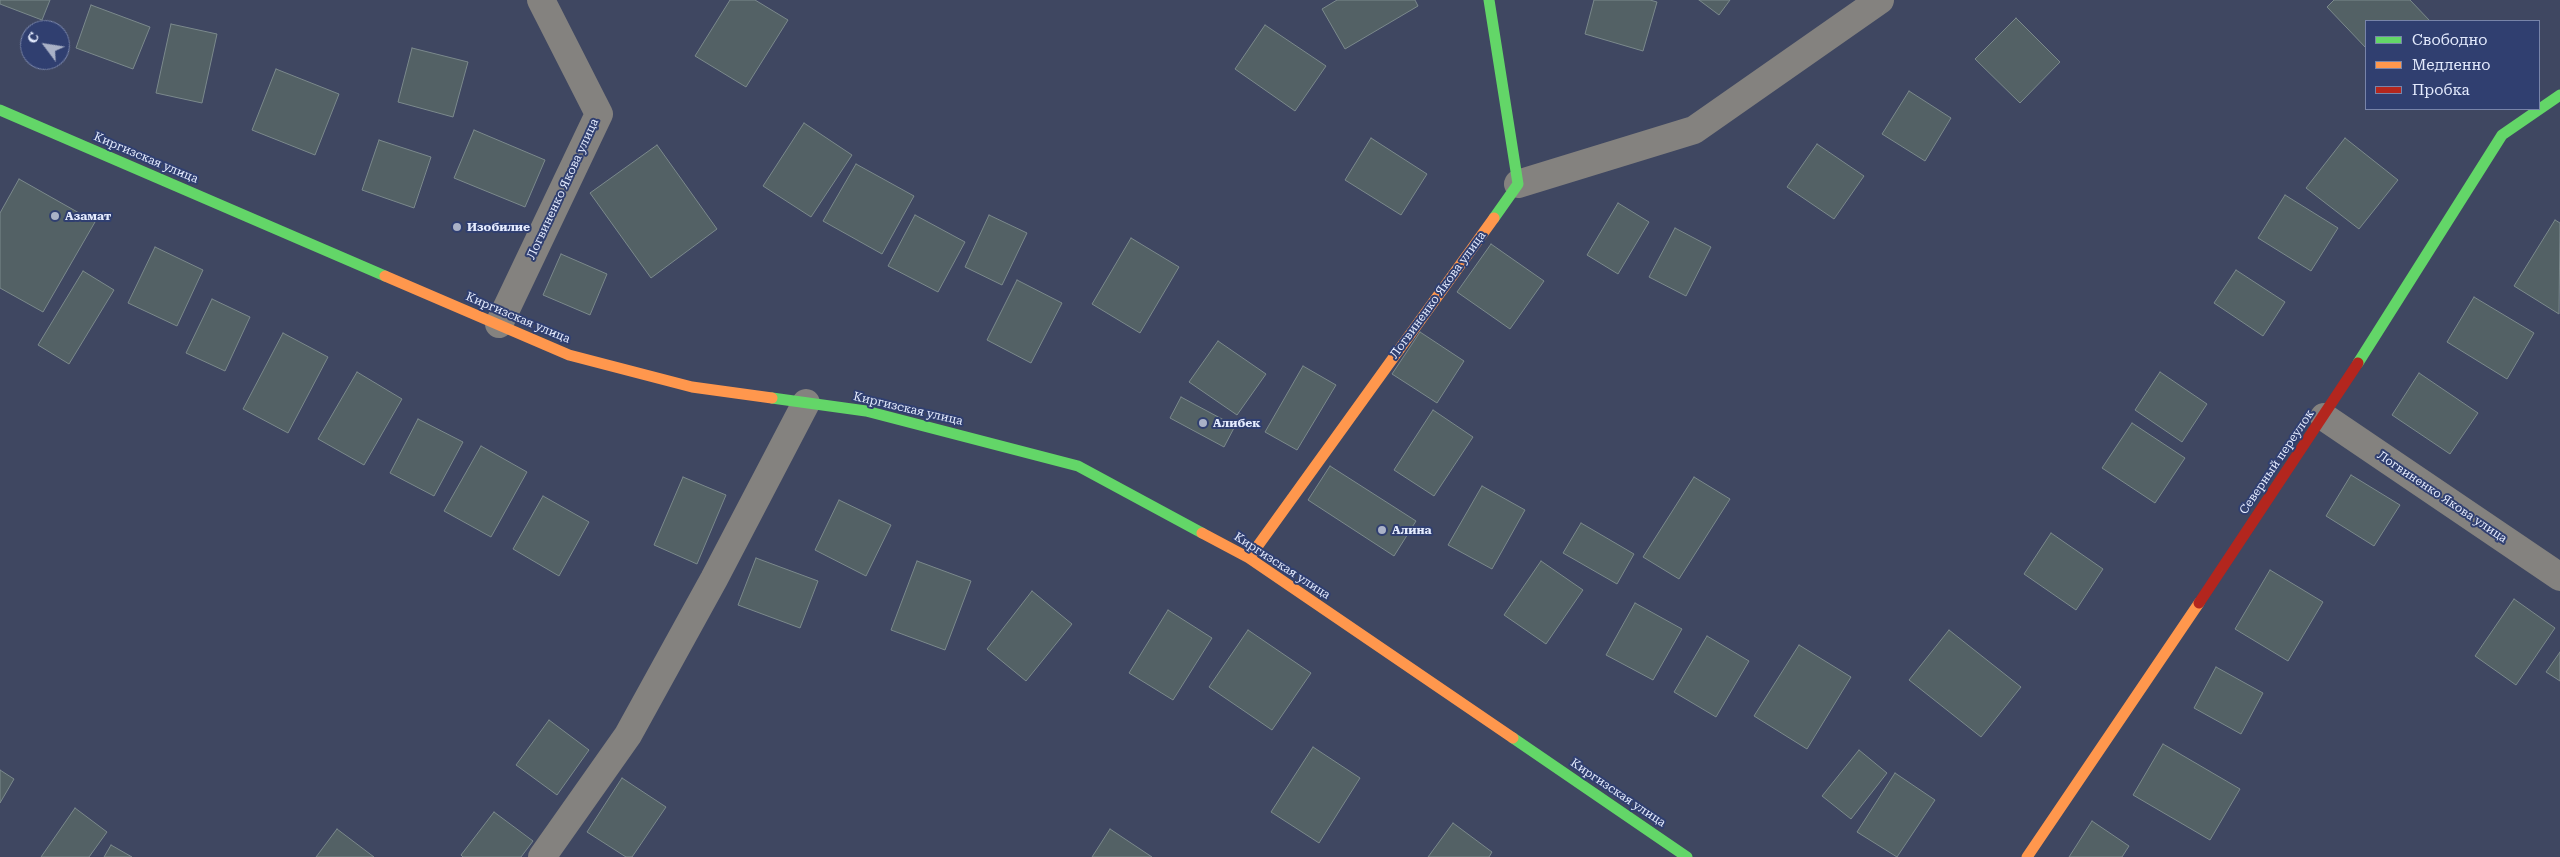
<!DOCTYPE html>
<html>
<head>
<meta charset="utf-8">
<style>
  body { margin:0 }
  #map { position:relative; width:2560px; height:857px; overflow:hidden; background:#3f4761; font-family:"Roboto Serif",serif }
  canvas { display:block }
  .legend { position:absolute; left:2365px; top:20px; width:175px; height:90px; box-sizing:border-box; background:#303f70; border:1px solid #7884a9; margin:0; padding:6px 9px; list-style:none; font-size:15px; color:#e4ebfe }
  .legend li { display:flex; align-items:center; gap:10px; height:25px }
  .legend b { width:25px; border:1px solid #7884a9 }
  .north { position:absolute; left:20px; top:20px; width:50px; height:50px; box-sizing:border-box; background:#303f70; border:1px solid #7884a9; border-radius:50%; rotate:301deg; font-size:14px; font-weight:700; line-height:20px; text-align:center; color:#e4ebfe }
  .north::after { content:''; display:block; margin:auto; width:18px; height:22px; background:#aab2c7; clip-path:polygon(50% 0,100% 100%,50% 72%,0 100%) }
</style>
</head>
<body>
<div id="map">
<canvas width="2560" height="857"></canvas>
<ul class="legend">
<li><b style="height:6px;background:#63d668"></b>Свободно</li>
<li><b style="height:6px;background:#ff974d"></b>Медленно</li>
<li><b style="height:6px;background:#b3261e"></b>Пробка</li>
</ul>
<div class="north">С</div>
</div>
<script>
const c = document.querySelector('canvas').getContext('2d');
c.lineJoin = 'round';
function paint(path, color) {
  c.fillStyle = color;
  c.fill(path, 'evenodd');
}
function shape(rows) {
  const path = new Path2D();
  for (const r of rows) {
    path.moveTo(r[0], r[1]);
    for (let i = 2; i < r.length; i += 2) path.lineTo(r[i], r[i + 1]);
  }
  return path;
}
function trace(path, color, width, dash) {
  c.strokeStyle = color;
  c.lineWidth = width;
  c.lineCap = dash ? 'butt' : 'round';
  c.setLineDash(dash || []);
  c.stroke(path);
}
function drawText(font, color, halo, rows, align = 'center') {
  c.font = font + ' "Roboto Serif",serif';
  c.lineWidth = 4;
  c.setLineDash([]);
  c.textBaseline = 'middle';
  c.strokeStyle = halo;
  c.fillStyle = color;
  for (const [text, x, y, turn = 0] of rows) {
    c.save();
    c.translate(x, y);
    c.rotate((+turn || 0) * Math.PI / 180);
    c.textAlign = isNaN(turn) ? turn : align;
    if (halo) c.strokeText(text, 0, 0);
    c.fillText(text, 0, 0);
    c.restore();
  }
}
const building = shape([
  [0,0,50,0,42,20,0,4,0,0],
  [730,0,755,0,788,20,746,87,695,56,730,0],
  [1337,0,1415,0,1418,6,1345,49,1322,9,1337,0],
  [1594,0,1650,0,1657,2,1643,51,1585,34,1594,0],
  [1699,0,1730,0,1719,15,1699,0],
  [2334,0,2410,0,2430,21,2366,21,2366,48,2327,7,2334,0],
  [91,5,150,27,133,69,76,48,91,5],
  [2016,18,2060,62,2020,103,1975,59,2016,18],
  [171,24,217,34,202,103,156,93,171,24],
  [1265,25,1326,66,1295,111,1235,69,1265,25],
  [412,48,468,62,453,117,398,102,412,48],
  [276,69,339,94,315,155,252,130,276,69],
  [1909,91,1951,118,1925,161,1882,134,1909,91],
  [804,123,852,155,811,217,763,186,804,123],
  [474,130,545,160,525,207,454,178,474,130],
  [1371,138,1427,174,1401,215,1345,180,1371,138],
  [2345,138,2398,180,2359,229,2306,188,2345,138],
  [379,140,431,157,414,208,362,190,379,140],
  [1817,144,1864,176,1834,219,1787,187,1817,144],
  [657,145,717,229,651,278,590,193,657,145],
  [856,164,914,196,882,254,823,221,856,164],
  [19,179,95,222,43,312,0,288,0,213,19,179],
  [2285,195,2338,228,2311,271,2258,238,2285,195],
  [1618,203,1649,222,1618,274,1587,255,1618,203],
  [915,215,965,242,938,292,888,266,915,215],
  [989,215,1027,233,1002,285,965,267,989,215],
  [2555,220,2560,223,2559,314,2514,286,2555,220],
  [1675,228,1711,247,1686,296,1649,277,1675,228],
  [1131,238,1179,267,1140,333,1092,304,1131,238],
  [1491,244,1544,281,1510,329,1457,292,1491,244],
  [155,247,203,270,177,326,128,303,155,247],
  [561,254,607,274,590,315,543,295,561,254],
  [2236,270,2285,302,2263,336,2214,303,2236,270],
  [83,271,114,290,69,364,38,345,83,271],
  [1017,280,1062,303,1031,363,987,340,1017,280],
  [2474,297,2534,333,2507,379,2447,342,2474,297],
  [212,299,250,317,225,371,186,353,212,299],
  [1420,332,1464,361,1437,403,1392,374,1420,332],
  [283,333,328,357,288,433,243,409,283,333],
  [1218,341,1266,374,1237,415,1189,382,1218,341],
  [1303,366,1336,385,1297,450,1265,432,1303,366],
  [357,372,402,399,364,465,318,439,357,372],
  [2160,372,2207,404,2182,442,2135,410,2160,372],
  [2419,373,2478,413,2450,454,2392,415,2419,373],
  [1181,397,1235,426,1224,447,1170,418,1181,397],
  [1433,410,1473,437,1434,496,1394,470,1433,410],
  [418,419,463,442,434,496,390,473,418,419],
  [2132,423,2185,458,2155,503,2102,468,2132,423],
  [481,446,527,472,491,537,444,511,481,446],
  [1330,466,1416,521,1394,556,1308,500,1330,466],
  [2351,475,2400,505,2374,546,2326,516,2351,475],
  [683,477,726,495,697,564,654,545,683,477],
  [1694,477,1730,499,1679,579,1643,557,1694,477],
  [1482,486,1525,510,1492,569,1448,545,1482,486],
  [543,496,589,522,559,576,513,549,543,496],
  [839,500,891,525,866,576,815,550,839,500],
  [1581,523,1634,554,1617,584,1563,553,1581,523],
  [2051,533,2103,569,2076,610,2024,574,2051,533],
  [756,558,818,581,800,628,738,605,756,558],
  [917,561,971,581,945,650,891,630,917,561],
  [1541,561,1583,590,1546,644,1504,615,1541,561],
  [2270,570,2323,602,2288,661,2235,629,2270,570],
  [1032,591,1072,624,1026,681,987,649,1032,591],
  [2514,599,2555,628,2516,685,2475,656,2514,599],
  [1635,603,1682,629,1653,680,1606,655,1635,603],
  [1168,610,1212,638,1173,700,1129,673,1168,610],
  [1248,630,1311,673,1272,730,1209,687,1248,630],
  [1949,630,2021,687,1981,737,1909,680,1949,630],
  [1707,636,1749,661,1716,717,1674,692,1707,636],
  [1799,645,1851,677,1807,749,1754,716,1799,645],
  [2560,652,2560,681,2546,672,2560,652],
  [2216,667,2263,693,2241,734,2194,708,2216,667],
  [549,720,589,750,557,795,516,765,549,720],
  [2163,744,2240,789,2210,840,2133,795,2163,744],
  [1313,747,1360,778,1319,843,1271,812,1313,747],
  [1859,750,1887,773,1851,819,1822,796,1859,750],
  [0,770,14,779,0,803,0,770],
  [1895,773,1935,800,1897,857,1857,832,1895,773],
  [622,778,666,807,632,857,626,857,587,832,622,778],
  [75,808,107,832,89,857,41,857,75,808],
  [494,812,533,841,521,857,463,857,461,855,494,812],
  [2092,821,2129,846,2122,857,2069,857,2092,821],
  [1453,823,1492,852,1489,857,1428,857,1453,823],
  [337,829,374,857,316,857,337,829],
  [1110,829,1152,857,1092,857,1110,829],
  [111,845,132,857,104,857,111,845]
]);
paint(building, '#536165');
trace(building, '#7b898c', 1);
trace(shape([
  [1518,184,1694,130,1880,0],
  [499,324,599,114,541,0],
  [2324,417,2560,577],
  [542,857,628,735,714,579,806,403]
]), '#84827f', 28);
trace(shape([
  [1489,0,1518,184,1494,218],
  [0,110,385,276],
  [2358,363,2502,135,2560,95],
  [772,398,866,411,1078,466,1202,533],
  [1513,738,1687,857]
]), '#63d668', 11);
trace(shape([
  [385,276,569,355,692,387,772,398],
  [1202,533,1249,558,1513,738],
  [1249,558,1494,218],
  [2027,857,2199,603]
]), '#ff974d', 11);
trace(shape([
  [2199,603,2358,363]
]), '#b3261e', 11);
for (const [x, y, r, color] of [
  [55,216,5,"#aab2c7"],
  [457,227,5,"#aab2c7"],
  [1203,423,5,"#aab2c7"],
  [1382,530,5,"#aab2c7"]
]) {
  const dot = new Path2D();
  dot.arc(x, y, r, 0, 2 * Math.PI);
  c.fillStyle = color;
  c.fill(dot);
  trace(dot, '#303f70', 2);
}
drawText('12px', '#e4ebfe', '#303f70', [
  ["Киргизская улица",146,158,23],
  ["Логвиненко Якова улица",563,189,-65],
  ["Логвиненко Якова улица",1438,295,-54],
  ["Киргизская улица",518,318,23],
  ["Киргизская улица",908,409,13],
  ["Северный переулок",2277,462,-56],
  ["Логвиненко Якова улица",2442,497,34],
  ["Киргизская улица",1282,566,33],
  ["Киргизская улица",1618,793,34]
]);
drawText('bold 12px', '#e4ebfe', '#303f70', [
  ["Азамат",65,216],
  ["Изобилие",467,227],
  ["Алибек",1213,423],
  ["Алина",1392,530]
], 'left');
</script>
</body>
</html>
